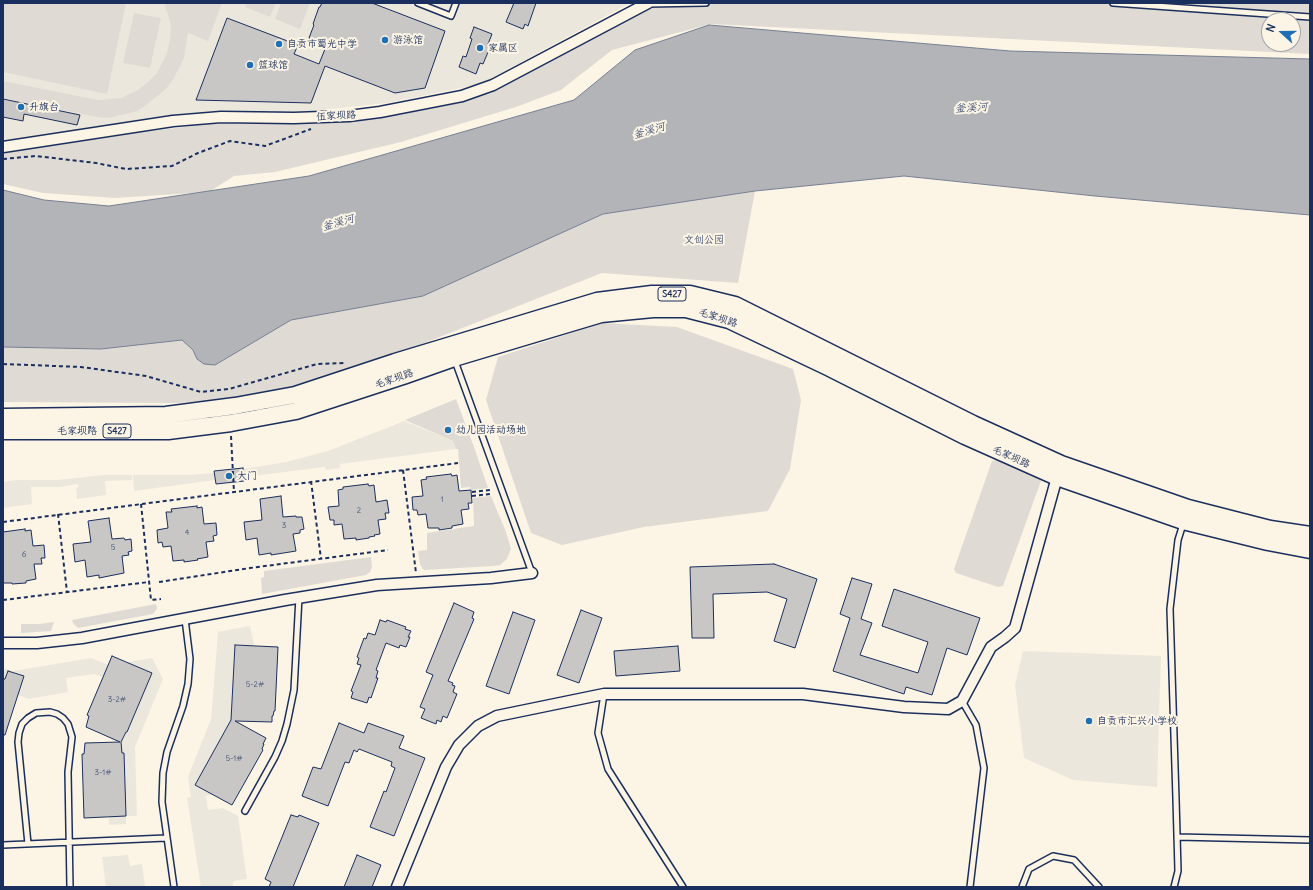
<!DOCTYPE html>
<html>
<head>
<meta charset="utf-8">
<style>
  body { margin:0 }
  #map { position:relative; width:1313px; height:890px; overflow:hidden; background:#fcf5e5; font-family:Delius,sans-serif }
  canvas { display:block }
  .frame { position:absolute; inset:0; border:4px solid #1b2f5e; pointer-events:none }
  .north { position:absolute; left:1261px; top:12px; width:40px; height:40px; box-sizing:border-box; background:#fcf5e5; border:1px solid #a2a6af; border-radius:50%; rotate:291deg; font-size:11px; font-weight:700; line-height:16px; text-align:center; color:#1b2f5e }
  .north::after { content:''; display:block; margin:auto; width:14px; height:18px; background:#1f6fb2; clip-path:polygon(50% 0,100% 100%,50% 72%,0 100%) }
</style>
</head>
<body>
<div id="map">
<canvas width="1313" height="890"></canvas>
<div class="frame"></div>
<div class="north">N</div>
</div>
<script>
const c = document.querySelector('canvas').getContext('2d');
c.lineJoin = 'round';
function paint(path, color) {
  c.fillStyle = color;
  c.fill(path, 'evenodd');
}
function shape(rows) {
  const path = new Path2D();
  for (const r of rows) {
    path.moveTo(r[0], r[1]);
    for (let i = 2; i < r.length; i += 2) path.lineTo(r[i], r[i + 1]);
  }
  return path;
}
function trace(path, color, width, dash) {
  c.strokeStyle = color;
  c.lineWidth = width;
  c.lineCap = dash ? 'butt' : 'round';
  c.setLineDash(dash || []);
  c.stroke(path);
}
function drawText(font, color, halo, rows, align = 'center') {
  c.font = font + ' Delius,"LXGW WenKai TC",sans-serif';
  c.lineWidth = 4;
  c.setLineDash([]);
  c.textBaseline = 'middle';
  c.strokeStyle = halo;
  c.fillStyle = color;
  for (const [text, x, y, turn = 0] of rows) {
    c.save();
    c.translate(x, y);
    c.rotate((+turn || 0) * Math.PI / 180);
    c.textAlign = isNaN(turn) ? turn : align;
    if (halo) c.strokeText(text, 0, 0);
    c.fillText(text, 0, 0);
    c.restore();
  }
}
paint(shape([
  [3,3,630,3,481,84,387,103,302,112,187,113,3,141],
  [404,421,453,441,456,449,340,464,340,468,326,470,325,467,244,477,244,469,286,462,328,451],
  [214,473,215,480,134,491,133,475,188,475],
  [104,475,132,475,132,480,105,481,106,495,77,499,76,488,79,487,78,484,60,487,31,487,32,504,3,508,3,482,15,480,58,480],
  [250,626,254,645,235,645,232,709,235,714,195,785,210,793,215,785,213,794,206,796,208,810,223,808,238,816,247,879,233,881,233,887,201,887,187,798,191,797,188,777,211,719,218,632],
  [1023,651,1161,656,1157,787,1073,780,1024,758,1015,685],
  [91,658,109,665,103,677,94,674,66,678,68,692,29,699,18,695,3,688,3,668,13,671],
  [152,658,163,679,135,747,137,816,126,816,126,824,109,825,109,817,124,753,122,753,122,748,120,748,125,671,128,662],
  [128,855,130,866,142,864,145,887,106,887,102,857]
]), '#ece7dc');
paint(shape([
  [3,3,126,3,107,94,3,72],
  [164,3,222,3,208,41,188,33,184,58,174,78,166,89,146,105,137,111,126,114,108,118,97,117,3,98,3,81,98,100,121,98,138,90,148,82,157,73,167,53,170,39,171,28,170,21],
  [246,3,276,3,270,17,245,7],
  [281,3,310,3,300,29,275,19],
  [662,3,1310,3,1310,54,711,24,612,50,561,90,516,107,401,142,275,172,234,176,209,192,115,198,43,193,3,184,3,153,144,132,208,124,332,123,410,112,452,103,491,93],
  [1269,20,1293,20,1293,44,1269,44],
  [134,13,161,18,150,68,123,63],
  [755,191,738,283,602,273,394,355,291,387,232,399,177,403,3,402,3,347,101,349,182,340,193,350,197,359,215,365,291,320,423,296,603,214],
  [602,323,677,327,793,369,801,400,790,469,768,511,644,527,562,545,531,533,486,400,498,357],
  [456,399,474,447,488,488,471,490,470,487,461,488,458,449,456,449,453,441,405,420],
  [999,459,1038,475,1041,481,1003,586,998,587,956,573,954,569,992,461],
  [491,496,506,532,511,549,507,559,500,565,494,566,424,570,422,568,420,564,418,551,427,550,427,533,474,526,473,498],
  [371,557,372,567,370,572,366,575,262,594,261,578,264,577,264,571],
  [156,604,157,609,153,614,78,628,73,623,72,620],
  [54,622,51,631,21,633,21,624,39,624]
]), '#dfdbd4');
const water = shape([
  [709,25,1010,51,1310,59,1310,215,1095,196,904,176,755,191,603,214,423,296,291,320,215,365,204,364,197,359,193,350,182,340,101,349,3,347,3,190,44,200,109,206,309,176,574,100,635,50,709,25]
]);
paint(water, '#b2b4b8');
trace(water, '#767f94', 1);
const building = shape([
  [322,3,372,3,445,31,425,88,395,93,325,66,311,103,196,100,227,18,298,45,294,54,319,64,327,44,309,38,314,25,313,24,319,7,320,7,322,3],
  [514,3,536,3,528,26,525,24,523,29,506,22,514,3],
  [474,27,492,34,488,44,491,45,483,64,480,63,476,74,459,67,463,56,466,57,472,39,470,38,474,27],
  [3,99,80,115,77,125,24,114,23,121,3,117,3,99],
  [243,468,244,481,216,484,214,471,243,468],
  [451,474,452,476,457,475,459,491,471,490,472,503,468,503,469,509,461,510,463,524,452,526,452,528,439,530,439,528,428,528,426,514,418,515,417,510,413,510,412,497,423,496,421,480,427,479,426,477,451,474],
  [368,484,369,486,374,485,376,502,387,500,389,513,385,513,386,519,378,520,380,534,374,535,375,536,369,537,369,538,356,540,356,538,344,539,342,524,334,525,334,520,330,520,328,507,339,506,338,490,343,489,343,487,368,484],
  [281,496,283,517,296,516,296,517,302,517,304,529,300,530,300,533,293,534,296,551,271,555,271,553,259,555,257,538,246,540,244,522,262,520,260,499,281,496],
  [197,506,197,508,202,507,204,524,216,523,217,535,213,536,214,541,206,542,208,557,197,559,198,560,184,562,184,560,173,561,171,546,163,547,162,542,158,543,157,530,168,528,166,512,172,512,171,509,197,506],
  [109,518,112,539,124,538,125,540,131,539,132,551,128,552,129,555,122,556,124,573,99,578,99,575,87,577,85,560,75,562,73,544,91,542,88,521,109,518],
  [25,529,25,531,31,530,33,546,44,545,45,558,41,558,42,564,34,564,36,579,26,581,26,583,12,584,12,583,3,583,3,532,25,529],
  [774,564,817,579,795,648,774,641,787,599,767,592,713,594,714,638,692,638,690,567,774,564],
  [852,578,872,584,861,619,872,623,860,655,918,673,928,642,882,626,894,589,980,618,967,655,947,648,932,695,906,687,904,694,833,671,850,618,840,614,852,578],
  [454,603,474,612,472,618,474,619,448,681,453,683,452,685,455,686,453,692,457,694,447,718,443,716,441,722,437,720,436,724,421,718,425,709,420,707,433,675,426,672,454,603],
  [581,610,602,618,579,683,557,675,581,610],
  [513,612,535,620,509,694,486,686,513,612],
  [380,620,386,622,387,620,406,627,405,629,411,631,408,637,410,637,406,647,400,645,399,648,386,643,376,670,378,671,376,678,378,678,371,698,369,697,367,703,351,698,353,692,351,691,361,665,357,664,359,658,357,657,364,638,366,639,368,633,375,635,380,620],
  [235,645,278,647,275,711,274,711,273,716,272,716,272,722,235,721,266,738,263,744,264,744,262,749,263,750,232,805,195,785,231,720,235,645],
  [678,646,680,671,616,676,614,651,678,646],
  [112,656,152,673,127,732,126,732,121,742,122,753,124,753,126,816,84,818,82,754,84,754,85,743,120,742,86,727,89,716,87,715,112,656],
  [8,671,24,676,5,735,3,735,3,679,5,679,8,671],
  [339,723,364,733,368,723,404,736,399,748,425,758,394,836,370,827,384,791,386,792,395,768,391,766,392,762,359,749,357,752,354,750,349,763,345,762,328,806,302,796,313,767,321,769,339,723],
  [291,815,298,817,299,815,319,823,293,887,269,887,271,882,265,879,291,815],
  [357,855,381,865,372,887,344,887,357,855]
]);
paint(building, '#c8c7c6');
trace(building, '#1b2f5e', 1);
const lane = shape([
  [418,3,451,16,456,3],
  [1113,3,1310,17],
  [647,4,706,3],
  [455,361,532,573],
  [604,694,598,733,608,769,683,887],
  [962,701,976,725,984,768,970,887],
  [245,811,275,757,282,741,287,724,294,690,299,597],
  [1177,837,1310,840],
  [28,844,18,742,19,733,22,724,28,718,36,713,50,712,57,714,63,718,68,724,72,737,68,772,70,887],
  [3,845,166,838],
  [174,887,162,802,163,773,167,752,183,706,188,684,190,659,185,619],
  [1022,887,1029,869,1053,856,1074,860,1099,887],
  [1174,887,1178,871,1176,799,1170,609,1178,540,1183,524]
]);
const street = shape([
  [3,147,173,121,221,117,294,118,349,116,380,112,462,96,493,85,648,3],
  [3,643,37,643,82,638,285,600,377,585,491,578,532,573],
  [397,887,446,767,459,745,478,726,497,716,604,694,803,694,904,707,948,709,962,701,991,647,1005,637,1015,628,1057,477]
]);
const primary = shape([
  [3,417,166,415,235,406,295,395,395,362,597,301,652,294,690,294,735,305,973,424,1061,464,1188,508,1270,529,1310,535],
  [3,431,168,431,231,423,296,411,403,376,454,358,601,314,653,309,686,309,729,320,830,368,965,436,1057,477,1183,521,1268,542,1310,550]
]);
trace(lane, '#1b2f5e', 8);
trace(street, '#1b2f5e', 13);
trace(primary, '#1b2f5e', 19);
trace(shape([
  [3,159,36,156,96,163,126,169,172,166,198,153,230,141,265,146,311,129],
  [3,364,81,367,146,376,201,392,229,389,317,364,344,363],
  [231,436,234,492],
  [403,470,416,573],
  [311,481,321,559],
  [472,492,490,490],
  [472,496,491,494],
  [141,504,151,600,161,599],
  [58,514,67,592],
  [3,522,458,463],
  [159,582,250,568,388,550],
  [3,600,149,582]
]), '#1b2f5e', 2, [4, 3]);
trace(lane, '#fcf5e5', 5);
trace(street, '#fcf5e5', 10);
trace(primary, '#fcf5e5', 16);
for (const [x, y, r, color] of [
  [385,40,4,"#1f6fb2"],
  [279,44,4,"#1f6fb2"],
  [480,48,4,"#1f6fb2"],
  [250,65,4,"#1f6fb2"],
  [21,107,4,"#1f6fb2"],
  [448,430,4,"#1f6fb2"],
  [229,476,4,"#1f6fb2"],
  [1089,721,4,"#1f6fb2"]
]) {
  const dot = new Path2D();
  dot.arc(x, y, r, 0, 2 * Math.PI);
  c.fillStyle = color;
  c.fill(dot);
  trace(dot, '#fcf5e5', 1.5);
}
drawText('8px', '#465578', null, [
  ["1",442,500],
  ["2",359,511],
  ["3",284,526],
  ["4",187,533],
  ["5",113,548],
  ["6",24,555],
  ["5-2#",255,685],
  ["3-2#",117,700],
  ["5-1#",234,759],
  ["3-1#",103,773]
]);
for (const [x, y, w] of [
  [672,294,28],
  [117,431,28]
]) {
  const box = new Path2D();
  box.roundRect(x - w / 2, y - 7, w, 14, 3);
  c.fillStyle = '#fcf5e5';
  c.fill(box);
  trace(box, '#1b2f5e', 1);
}
drawText('bold 9px', '#1b2f5e', null, [
  ["S427",672,294],
  ["S427",117,431]
]);
drawText('10px', '#1b2f5e', '#fcf5e5', [
  ["游泳馆",393,40],
  ["自贡市蜀光中学",287,44],
  ["家属区",488,48],
  ["篮球馆",258,65],
  ["升旗台",29,107],
  ["幼儿园活动场地",456,430],
  ["大门",237,476],
  ["自贡市汇兴小学校",1097,721]
], 'left');
drawText('10px', '#1b2f5e', '#fcf5e5', [
  ["伍家坝路",336,116,-3],
  ["毛家坝路",718,318,18],
  ["毛家坝路",394,379,-19],
  ["毛家坝路",77,431],
  ["毛家坝路",1011,457,24]
]);
drawText('10px', '#425176', '#fcf5e5', [
  ["文创公园",704,240]
]);
drawText('italic 11px', '#485779', '#fcf5e5', [
  ["釜溪河",971,108,-3],
  ["釜溪河",649,131,-17],
  ["釜溪河",338,223,-17]
]);
</script>
</body>
</html>
